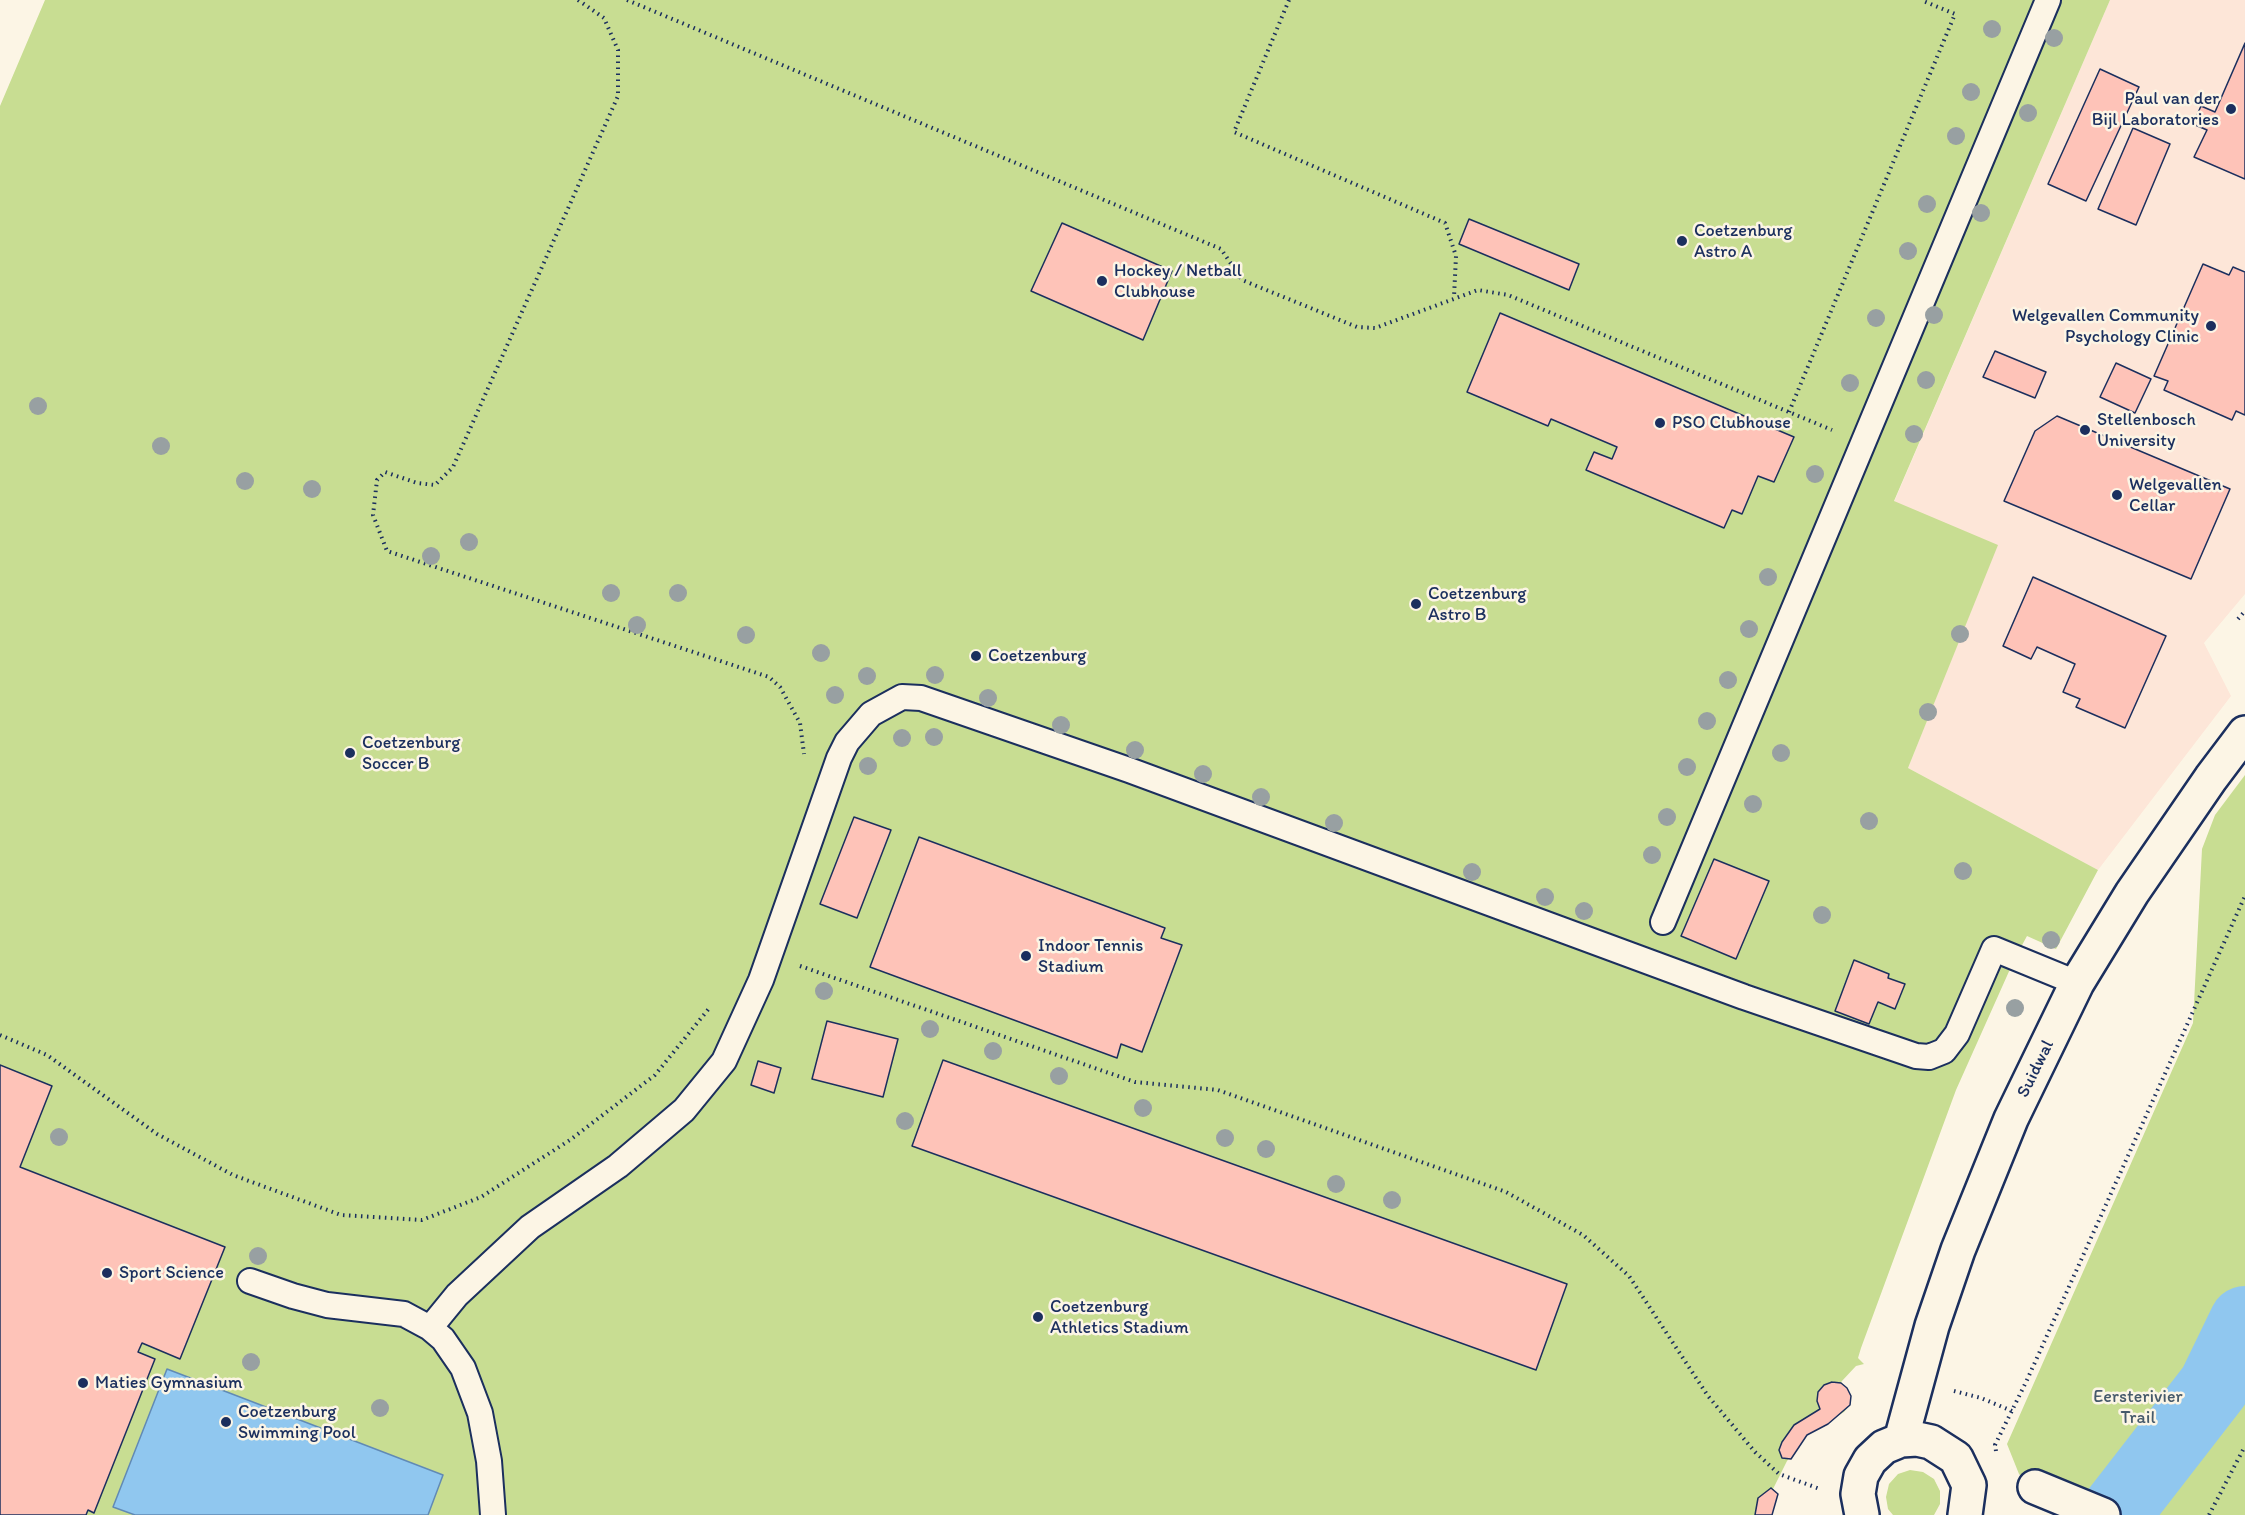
<!DOCTYPE html>
<html>
<head>
<meta charset="utf-8">
<style>
  body { margin:0 }
  canvas { display:block; background:#fcf5e5 }
</style>
</head>
<body>
<canvas width="2245" height="1515"></canvas>
<script>
const c = document.querySelector('canvas').getContext('2d');
c.lineJoin = 'round';
function paint(path, color) {
  c.fillStyle = color;
  c.fill(path, 'evenodd');
}
function shape(rows) {
  const path = new Path2D();
  for (const r of rows) {
    path.moveTo(r[0], r[1]);
    for (let i = 2; i < r.length; i += 2) path.lineTo(r[i], r[i + 1]);
  }
  return path;
}
function trace(path, color, width, dash) {
  c.strokeStyle = color;
  c.lineWidth = width;
  c.lineCap = dash ? 'butt' : 'round';
  c.setLineDash(dash || []);
  c.stroke(path);
}
function drawText(font, color, halo, rows, align = 'center') {
  c.font = font + ' Itim,sans-serif';
  c.lineWidth = 5;
  c.setLineDash([]);
  c.textBaseline = 'middle';
  c.strokeStyle = halo;
  c.fillStyle = color;
  for (const [text, x, y, turn = 0] of rows) {
    c.save();
    c.translate(x, y);
    c.rotate((+turn || 0) * Math.PI / 180);
    c.textAlign = isNaN(turn) ? turn : align;
    if (halo) c.strokeText(text, 0, 0);
    c.fillText(text, 0, 0);
    c.restore();
  }
}
paint(shape([
  [2110,0,2245,0,2245,594,2204,643,2231,696,2098,870,1908,768,1997,545,1894,502]
]), '#fde6d8');
paint(shape([
  [45,0,2110,0,1894,501,1998,545,1908,768,2098,870,2056,949,2027,936,2015,958,1956,1090,1861,1348,1858,1358,1864,1364,1856,1366,1841,1382,1851,1396,1850,1405,1844,1412,1807,1435,1787,1461,1773,1489,1778,1494,1772,1515,0,1515,0,106],
  [2245,775,2245,1515,2069,1515,2050,1507,2019,1474,2007,1444,2193,1023,2202,849,2215,815],
  [1910,1470,1923,1472,1934,1479,1940,1491,1940,1504,1934,1515,1893,1515,1888,1509,1886,1497,1889,1484,1898,1474]
]), '#c8dd92');
const water = shape([
  [167,1369,443,1475,428,1515,135,1515,113,1507,167,1369]
]);
paint(water, '#90c7ef');
trace(water, '#618ab5', 1.5);
trace(shape([
  [2114,1515,2214,1386,2245,1322]
]), '#90c7ef', 72);
const building = shape([
  [2245,43,2245,179,2194,157,2207,130,2193,124,2201,106,2215,112,2245,43],
  [2100,69,2139,87,2086,201,2048,184,2100,69],
  [2133,128,2170,144,2136,225,2098,209,2133,128],
  [1469,219,1579,264,1569,290,1459,244,1469,219],
  [1062,223,1172,271,1143,340,1031,291,1062,223],
  [2203,264,2229,275,2233,267,2245,272,2245,415,2236,411,2232,420,2164,390,2168,381,2154,376,2203,264],
  [1500,313,1794,437,1774,482,1758,476,1742,514,1732,510,1724,528,1586,470,1594,452,1612,459,1617,447,1551,419,1548,426,1467,392,1500,313],
  [1995,351,2046,372,2035,398,1983,377,1995,351],
  [2116,363,2151,379,2135,413,2100,397,2116,363],
  [2057,416,2230,489,2191,579,2004,501,2035,431,2057,416],
  [2033,577,2166,636,2125,728,2076,707,2080,699,2063,692,2075,664,2037,647,2031,659,2003,646,2033,577],
  [854,817,891,830,857,918,820,904,854,817],
  [919,837,1165,928,1161,938,1182,945,1142,1052,1121,1044,1117,1058,870,967,919,837],
  [1714,859,1769,881,1736,959,1681,936,1714,859],
  [1854,960,1889,974,1888,978,1905,984,1895,1009,1878,1002,1869,1024,1835,1011,1854,960],
  [827,1021,898,1039,883,1097,812,1079,827,1021],
  [943,1060,1567,1284,1536,1370,912,1146,943,1060],
  [758,1061,781,1068,774,1093,751,1085,758,1061],
  [0,1065,52,1086,20,1167,225,1247,180,1359,142,1343,138,1352,155,1359,94,1513,88,1510,86,1515,0,1515,0,1065],
  [1832,1382,1841,1383,1847,1388,1851,1396,1850,1405,1828,1424,1807,1435,1791,1459,1782,1458,1779,1450,1782,1442,1794,1425,1820,1409,1817,1401,1818,1392,1824,1385,1832,1382],
  [1771,1488,1778,1494,1772,1515,1755,1515,1758,1498,1771,1488]
]);
paint(building, '#fec3b8');
trace(building, '#1b2f5e', 1.5);
const service = shape([
  [1663,922,2048,0],
  [250,1281,293,1296,327,1305,404,1314,430,1328,443,1339,463,1368,480,1413,489,1461,493,1515],
  [430,1328,457,1295,530,1227,618,1166,684,1110,724,1061,761,980,839,758,847,742,871,714,902,697,921,698,1129,770,1744,997,1916,1056,1929,1057,1944,1051,1957,1034,1994,949,2077,983]
]);
const pedestrian = shape([
  [2035,1487,2103,1515]
]);
const minor = shape([
  [1901,1440,1932,1326,1958,1250,2011,1119,2077,983,2132,893,2211,778,2245,733],
  [1862,1515,1858,1494,1861,1476,1870,1460,1884,1447,1901,1440,1917,1439,1931,1442,1956,1458,1969,1485,1965,1515]
]);
trace(service, '#1b2f5e', 28);
trace(pedestrian, '#1b2f5e', 38);
trace(minor, '#1b2f5e', 38);
trace(shape([
  [578,0,604,18,618,50,618,96,453,467,435,485,417,483,385,472,377,480,373,515,387,551,769,677,780,687,800,723,804,754],
  [627,0,1221,249,1242,280,1357,327,1375,328,1478,290,1508,295,1832,430],
  [1289,0,1234,132,1445,223,1456,256,1454,297],
  [1789,412,1955,14,1921,0],
  [2238,619,2245,611],
  [800,966,1135,1082,1218,1090,1506,1192,1583,1235,1629,1276,1708,1396,1755,1452,1779,1474,1820,1489],
  [0,1035,47,1055,157,1134,233,1175,341,1215,422,1220,481,1197,570,1140,655,1075,711,1006],
  [1954,1391,1981,1398,2012,1411],
  [1996,1451,1995,1445,2027,1380,2245,896],
  [2209,1515,2245,1446]
]), '#1b2f5e', 4, [1.5, 4.5]);
trace(service, '#fcf5e5', 24);
trace(pedestrian, '#fcf5e5', 33);
trace(minor, '#fcf5e5', 33);
c.fillStyle = '#98a0a2';
for (const [x, y] of [
  [1992,29],
  [2054,38],
  [1971,92],
  [2028,113],
  [1956,136],
  [1927,204],
  [1981,213],
  [1908,251],
  [1934,315],
  [1876,318],
  [1926,380],
  [1850,383],
  [38,406],
  [1914,434],
  [161,446],
  [1815,474],
  [245,481],
  [312,489],
  [469,542],
  [431,556],
  [1768,577],
  [611,593],
  [678,593],
  [637,625],
  [1749,629],
  [1960,634],
  [746,635],
  [821,653],
  [935,675],
  [867,676],
  [1728,680],
  [835,695],
  [988,698],
  [1928,712],
  [1707,721],
  [1061,725],
  [934,737],
  [902,738],
  [1135,750],
  [1781,753],
  [868,766],
  [1687,767],
  [1203,774],
  [1261,797],
  [1753,804],
  [1667,817],
  [1869,821],
  [1334,823],
  [1652,855],
  [1963,871],
  [1472,872],
  [1545,897],
  [1584,911],
  [1822,915],
  [2051,940],
  [824,991],
  [2015,1008],
  [930,1029],
  [993,1051],
  [1059,1076],
  [1143,1108],
  [905,1121],
  [59,1137],
  [1225,1138],
  [1266,1149],
  [1336,1184],
  [1392,1200],
  [258,1256],
  [251,1362],
  [380,1408]
]) {
  c.beginPath();
  c.arc(x, y, 9, 0, 2 * Math.PI);
  c.fill();
}
for (const [x, y, r, color] of [
  [2231,109,6,"#1b2f5e"],
  [1682,241,6,"#1b2f5e"],
  [1102,281,6,"#1b2f5e"],
  [2211,326,6,"#1b2f5e"],
  [1660,423,6,"#1b2f5e"],
  [2085,430,6,"#1b2f5e"],
  [2117,495,6,"#1b2f5e"],
  [1416,604,6,"#1b2f5e"],
  [976,656,6,"#1b2f5e"],
  [350,753,6,"#1b2f5e"],
  [1026,956,6,"#1b2f5e"],
  [107,1273,6,"#1b2f5e"],
  [1038,1317,6,"#1b2f5e"],
  [83,1383,6,"#1b2f5e"],
  [226,1422,6,"#1b2f5e"]
]) {
  const dot = new Path2D();
  dot.arc(x, y, r, 0, 2 * Math.PI);
  c.fillStyle = color;
  c.fill(dot);
  trace(dot, '#fcf5e5', 2);
}
drawText('18px', '#1b2f5e', '#fcf5e5', [
  ["Paul van der",2219,99,"right"],
  ["Bijl Laboratories",2219,120,"right"],
  ["Coetzenburg",1694,231],
  ["Astro A",1694,252],
  ["Hockey / Netball",1114,271],
  ["Clubhouse",1114,292],
  ["Welgevallen Community",2199,316,"right"],
  ["Psychology Clinic",2199,337,"right"],
  ["Stellenbosch",2097,420],
  ["University",2097,441],
  ["PSO Clubhouse",1672,423],
  ["Welgevallen",2129,485],
  ["Cellar",2129,506],
  ["Coetzenburg",1428,594],
  ["Astro B",1428,615],
  ["Coetzenburg",988,656],
  ["Coetzenburg",362,743],
  ["Soccer B",362,764],
  ["Indoor Tennis",1038,946],
  ["Stadium",1038,967],
  ["Sport Science",119,1273],
  ["Coetzenburg",1050,1307],
  ["Athletics Stadium",1050,1328],
  ["Maties Gymnasium",95,1383],
  ["Coetzenburg",238,1412],
  ["Swimming Pool",238,1433]
], 'left');
drawText('18px', '#1b2f5e', '#fcf5e5', [
  ["Suidwal",2036,1069,-64]
]);
drawText('18px', '#465a6b', '#fcf5e5', [
  ["Eersterivier",2138,1397],
  ["Trail",2138,1418]
]);
</script>
</body>
</html>
